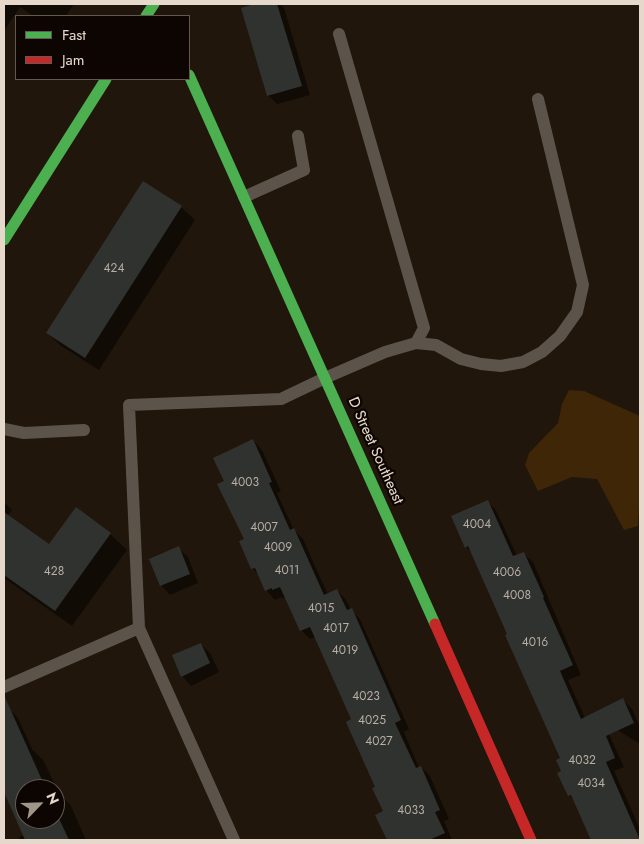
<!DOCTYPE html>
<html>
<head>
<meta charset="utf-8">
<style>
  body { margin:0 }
  #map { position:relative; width:644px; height:844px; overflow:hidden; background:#21160b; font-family:Jost,sans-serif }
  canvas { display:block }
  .frame { position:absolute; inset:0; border:5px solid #e6d8cb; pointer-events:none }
  .legend { position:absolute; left:15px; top:15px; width:175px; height:65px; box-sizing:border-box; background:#0d0501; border:1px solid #645952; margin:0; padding:6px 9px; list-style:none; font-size:15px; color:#e6d8cb }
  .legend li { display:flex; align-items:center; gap:10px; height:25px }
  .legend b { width:25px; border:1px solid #645952 }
  .north { position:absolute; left:15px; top:779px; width:50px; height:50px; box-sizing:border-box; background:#0d0501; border:1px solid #645952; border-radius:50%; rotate:66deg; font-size:14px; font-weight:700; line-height:20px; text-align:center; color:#e6d8cb }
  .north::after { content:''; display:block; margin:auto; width:18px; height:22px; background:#a19488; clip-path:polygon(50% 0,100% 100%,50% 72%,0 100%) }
</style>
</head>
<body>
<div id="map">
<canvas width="644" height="844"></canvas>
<div class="frame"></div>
<ul class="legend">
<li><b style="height:6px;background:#4caf50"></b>Fast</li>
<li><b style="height:6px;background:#c62828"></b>Jam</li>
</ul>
<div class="north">N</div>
</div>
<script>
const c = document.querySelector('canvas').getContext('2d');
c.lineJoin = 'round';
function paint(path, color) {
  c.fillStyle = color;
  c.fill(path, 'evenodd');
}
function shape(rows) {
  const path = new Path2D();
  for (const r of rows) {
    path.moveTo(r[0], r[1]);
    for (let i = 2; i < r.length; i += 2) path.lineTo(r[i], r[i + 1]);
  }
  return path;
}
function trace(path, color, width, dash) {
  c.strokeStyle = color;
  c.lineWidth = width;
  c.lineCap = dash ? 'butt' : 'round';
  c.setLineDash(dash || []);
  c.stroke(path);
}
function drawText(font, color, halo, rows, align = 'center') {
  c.font = font + ' Jost,sans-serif';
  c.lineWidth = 4.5;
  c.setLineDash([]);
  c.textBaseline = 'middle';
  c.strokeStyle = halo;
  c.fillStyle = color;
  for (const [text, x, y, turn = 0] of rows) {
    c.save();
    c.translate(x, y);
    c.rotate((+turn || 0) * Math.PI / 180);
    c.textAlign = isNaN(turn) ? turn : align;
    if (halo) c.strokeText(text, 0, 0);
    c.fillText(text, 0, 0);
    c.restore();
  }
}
paint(shape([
  [569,390,584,391,640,416,640,488,638,526,624,530,597,479,572,477,538,491,525,465,529,453,558,423,562,404]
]), '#3e2607');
paint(shape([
  [4,4,74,4,66,16,33,16,20,7,4,31],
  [258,4,280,4,284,8,310,95,277,104,268,95,242,9],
  [181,207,195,220,99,370,61,346,47,333],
  [253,440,262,450,281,491,277,493,294,530,303,539,328,595,337,590,346,600,351,610,360,619,409,729,404,732,419,768,421,767,430,776,449,819,444,821,452,840,388,840,377,815,384,812,353,720,316,637,310,639,301,630,286,597,282,599,281,597,275,600,266,590,259,575,253,569,241,542,246,540,225,482],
  [487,501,496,510,517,556,523,553,533,562,581,675,568,680,585,718,623,700,632,709,640,727,640,744,603,721,624,767,614,771,640,829,640,840,593,840,576,802,569,795,562,772,562,759,509,635,473,554,466,547],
  [4,502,12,510,7,516,50,546,110,534,127,550,72,626,4,578],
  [178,548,188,557,198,583,170,595,161,585],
  [201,644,210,653,219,672,191,686,182,676],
  [9,709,18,718,33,751,34,751,43,760,61,797,62,796,71,806,86,840,21,840,19,837,24,835,4,787,4,712],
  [25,789,55,789,55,819,25,819]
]), '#0007');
paint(shape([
  [254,4,277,4,302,86,267,96,241,8],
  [143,181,182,206,85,358,46,333],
  [253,439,272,482,269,483,290,530,294,528,324,595,337,589,347,610,352,608,401,720,395,723,416,768,421,766,440,810,435,812,445,833,429,840,387,840,375,815,383,811,372,788,375,787,346,722,351,719,310,627,300,631,280,587,272,590,272,588,265,591,255,568,251,569,239,541,244,539,217,484,224,481,213,458],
  [488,500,513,556,524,552,544,597,543,598,573,665,560,671,581,719,623,698,634,723,606,736,615,758,606,762,640,840,591,840,571,795,568,796,557,773,561,771,556,760,560,758,505,635,507,634,468,546,465,548,451,516],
  [76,507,111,533,55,611,4,575,4,512,49,544],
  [179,546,190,574,160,586,149,559],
  [201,643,210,663,181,677,172,655],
  [4,695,46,789,25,789,25,819,55,819,55,810,69,840,25,840,4,792]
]), '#30322f');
trace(shape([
  [339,34,424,328,416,343],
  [244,197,304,170,298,136],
  [4,429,24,433,84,430],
  [4,687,139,628],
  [234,840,139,628,129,405,281,399,325,378,385,352,416,343,436,345,461,359,481,364,501,366,523,362,542,352,560,336,577,312,583,285,538,99]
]), '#5c534a', 12);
trace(shape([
  [146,16,154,4],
  [189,75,435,624],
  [4,240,106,79]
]), '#4caf50', 11);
trace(shape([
  [435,624,531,840]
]), '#c62828', 11);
drawText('12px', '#b8aea4', null, [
  ["424",114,269],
  ["4003",245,483],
  ["4004",477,525],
  ["4007",264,528],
  ["4009",278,548],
  ["4011",287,571],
  ["428",54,572],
  ["4006",507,573],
  ["4008",517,596],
  ["4015",321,609],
  ["4017",336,629],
  ["4016",535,643],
  ["4019",345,651],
  ["4023",366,697],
  ["4025",372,721],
  ["4027",379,742],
  ["4032",582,761],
  ["4034",591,784],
  ["4033",411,811]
]);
drawText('15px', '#e6d8cb', '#0d0501', [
  ["D Street Southeast",375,451,66]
]);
</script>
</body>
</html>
